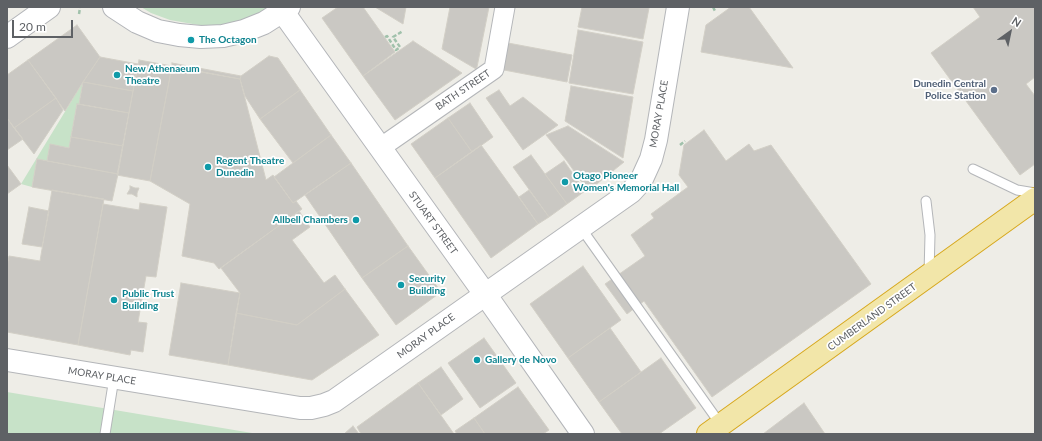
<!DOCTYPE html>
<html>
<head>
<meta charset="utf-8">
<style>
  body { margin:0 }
  #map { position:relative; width:1042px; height:441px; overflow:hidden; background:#eeede7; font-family:Lato,sans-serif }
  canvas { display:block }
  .frame { position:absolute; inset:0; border:8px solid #5e6165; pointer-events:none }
  .north { position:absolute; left:990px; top:12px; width:40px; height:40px; -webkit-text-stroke:3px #fff; paint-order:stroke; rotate:33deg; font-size:11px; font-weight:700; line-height:16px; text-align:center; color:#5e6165 }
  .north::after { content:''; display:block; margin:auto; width:14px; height:18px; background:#5e6165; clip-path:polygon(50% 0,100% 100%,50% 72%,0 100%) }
  .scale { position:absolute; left:12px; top:20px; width:61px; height:18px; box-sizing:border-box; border:2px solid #5e6165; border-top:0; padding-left:5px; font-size:12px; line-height:14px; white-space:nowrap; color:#5e6165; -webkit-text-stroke:3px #fff; paint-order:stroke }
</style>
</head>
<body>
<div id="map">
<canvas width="1042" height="441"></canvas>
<div class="frame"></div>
<div class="north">N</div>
<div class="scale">20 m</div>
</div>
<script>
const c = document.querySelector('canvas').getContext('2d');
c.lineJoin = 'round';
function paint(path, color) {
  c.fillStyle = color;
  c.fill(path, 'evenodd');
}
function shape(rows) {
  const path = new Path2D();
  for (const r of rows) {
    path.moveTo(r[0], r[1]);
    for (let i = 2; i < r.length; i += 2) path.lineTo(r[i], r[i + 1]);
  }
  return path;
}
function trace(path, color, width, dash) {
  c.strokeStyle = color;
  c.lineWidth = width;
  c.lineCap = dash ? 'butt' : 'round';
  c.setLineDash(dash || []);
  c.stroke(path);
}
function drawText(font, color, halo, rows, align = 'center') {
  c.font = font + ' Lato,sans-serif';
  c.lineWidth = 3.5;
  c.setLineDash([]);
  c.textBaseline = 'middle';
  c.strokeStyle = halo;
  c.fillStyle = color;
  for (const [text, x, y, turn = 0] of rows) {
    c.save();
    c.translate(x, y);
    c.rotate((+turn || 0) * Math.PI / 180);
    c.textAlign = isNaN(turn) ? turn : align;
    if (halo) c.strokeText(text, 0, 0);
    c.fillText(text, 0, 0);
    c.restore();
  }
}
paint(shape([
  [141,7,272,7,252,20,210,27,170,20,151,13],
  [83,82,79,104,77,104,69,148,50,145,47,161,37,159,32,187,21,184],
  [7,392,258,434,7,434]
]), '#c7e2c8');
const building = shape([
  [338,7,363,7,395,52,363,76,322,18,338,7],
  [375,7,406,7,403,24,375,7],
  [450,7,489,7,477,67,476,69,442,49,450,7],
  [582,7,649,8,643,39,578,27,582,7],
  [731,7,749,7,793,68,701,52,706,25,731,7],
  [973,7,1035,7,1035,77,1026,84,1035,96,1035,164,1020,175,931,53,980,17,973,7],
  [77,25,100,57,83,82,65,111,28,60,77,25],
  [578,30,643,42,633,94,569,83,578,30],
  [413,41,462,73,395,120,363,76,413,41],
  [508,43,572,55,567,82,504,70,508,43],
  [269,56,278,58,300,90,260,119,245,96,240,79,241,76,269,56],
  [100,57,138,64,133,91,83,82,100,57],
  [28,60,56,98,14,128,7,118,7,75,28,60],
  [139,60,172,66,150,181,117,175,139,60],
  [172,63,241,76,240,79,206,73,172,66,172,63],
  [172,66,240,79,266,180,273,175,293,203,296,201,302,209,219,269,214,263,182,256,190,204,150,181,172,66],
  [83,82,133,91,129,113,79,104,83,82],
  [571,86,633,97,623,158,565,121,571,86],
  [300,90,331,135,293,163,260,119,300,90],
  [499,90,510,106,523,97,558,125,523,150,486,98,499,90],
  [56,98,63,110,34,154,14,128,56,98],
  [470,103,493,137,472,152,448,118,470,103],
  [77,104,129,113,123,146,71,137,77,104],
  [7,118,23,139,7,150,7,118],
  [448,118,472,152,435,178,411,144,448,118],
  [568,126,624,162,588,191,567,161,546,135,568,126],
  [704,130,726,161,749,144,754,151,771,145,871,284,712,397,644,301,627,314,605,284,645,256,631,235,654,218,651,214,688,187,679,175,684,145,704,130],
  [331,135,351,163,293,203,274,177,331,135],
  [71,137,123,146,118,174,47,161,50,144,69,148,71,137],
  [481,145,538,224,491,258,435,178,481,145],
  [531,155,567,204,549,217,513,167,531,155],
  [37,159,118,174,112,201,32,187,37,159],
  [564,161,585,191,567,204,545,174,564,161],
  [351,163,408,246,362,278,305,195,351,163],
  [7,165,21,184,7,194,7,165],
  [130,186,135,188,139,188,137,193,137,197,132,194,127,194,130,189,130,186],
  [52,190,104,199,78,345,7,332,7,266,9,256,40,261,52,190],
  [529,190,549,217,538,224,519,197,529,190],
  [140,203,167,207,156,277,146,276,138,322,147,323,143,352,131,350,130,355,78,345,103,204,139,210,140,203],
  [29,207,49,211,42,247,22,244,29,207],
  [299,211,310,227,292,240,324,283,335,275,345,289,297,325,236,313,240,293,221,268,299,211],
  [408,246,441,292,396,325,362,278,408,246],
  [583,266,621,320,568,358,530,304,583,266],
  [181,283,240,293,228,365,169,355,181,283],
  [345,289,379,335,312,380,228,365,236,313,297,325,345,289],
  [610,328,641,372,599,402,568,358,610,328],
  [484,338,516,383,480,408,448,363,484,338],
  [661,358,696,408,659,434,622,434,599,402,661,358],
  [441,367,463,399,441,415,418,383,441,367],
  [418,383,454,434,361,434,357,427,418,383],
  [518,387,549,430,543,434,485,434,474,418,518,387],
  [804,403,825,434,763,434,804,403],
  [474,418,485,434,457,434,455,431,474,418],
  [353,426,359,434,344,434,353,426]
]);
paint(building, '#cac8c3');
trace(building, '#d2cfc6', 1);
const service = shape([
  [973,169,1017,190,1035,193],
  [926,201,930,235,929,274],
  [581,228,721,425],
  [105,434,114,378]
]);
const minor = shape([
  [380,148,494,69,505,7]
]);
const tertiary = shape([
  [7,360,300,408,311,408,324,405,334,401,631,192,641,181,651,159,656,140,678,7]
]);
const secondary = shape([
  [114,7,137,22,158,31,179,35,201,37,223,36,244,31,264,23,289,7],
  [283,12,485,294,583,434],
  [7,37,49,7]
]);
const trunk = shape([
  [708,434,1035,199]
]);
trace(service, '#b4b6b9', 11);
trace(minor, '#b4b6b9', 21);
trace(tertiary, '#b4b6b9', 24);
trace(secondary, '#b3b5b9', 24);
trace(trunk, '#d7a81e', 24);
trace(shape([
  [713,7,715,11],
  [79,14,80,8],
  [385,37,387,36,396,50,400,47,393,37,403,31],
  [680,145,685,141]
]), '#a0c1ab', 2.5, [4, 2]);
trace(service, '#fff', 9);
trace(minor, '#fff', 19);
trace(tertiary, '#fff', 22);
trace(secondary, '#fff', 22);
trace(trunk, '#f2e6a9', 22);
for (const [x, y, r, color] of [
  [191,40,4,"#0f9aa8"],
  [117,75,4,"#0f9aa8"],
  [994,90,4,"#5c6f8a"],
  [208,167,4,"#0f9aa8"],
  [565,182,4,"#0f9aa8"],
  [356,220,4,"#0f9aa8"],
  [401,285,4,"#0f9aa8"],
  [114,300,4,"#0f9aa8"],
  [477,360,4,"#0f9aa8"]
]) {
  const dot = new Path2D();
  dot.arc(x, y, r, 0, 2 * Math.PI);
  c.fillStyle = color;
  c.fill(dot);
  trace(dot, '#fff', 1.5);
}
drawText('bold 10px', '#0d838f', '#fff', [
  ["The Octagon",199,40],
  ["New Athenaeum",125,69],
  ["Theatre",125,81],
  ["Regent Theatre",216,161],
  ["Dunedin",216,173],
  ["Otago Pioneer",573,176],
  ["Women's Memorial Hall",573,188],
  ["Allbell Chambers",348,220,"right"],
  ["Security",409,279],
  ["Building",409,291],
  ["Public Trust",122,294],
  ["Building",122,306],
  ["Gallery de Novo",485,360]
], 'left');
drawText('bold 10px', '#4e5e75', '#fff', [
  ["Dunedin Central",986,84],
  ["Police Station",986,96]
], 'right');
drawText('10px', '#5e6165', '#fff', [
  ["BATH STREET",463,90,-34],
  ["MORAY PLACE",659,114,-80],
  ["STUART STREET",433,223,54],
  ["CUMBERLAND STREET",872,317,-36],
  ["MORAY PLACE",426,336,-36],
  ["MORAY PLACE",102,376,9]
]);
</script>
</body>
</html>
